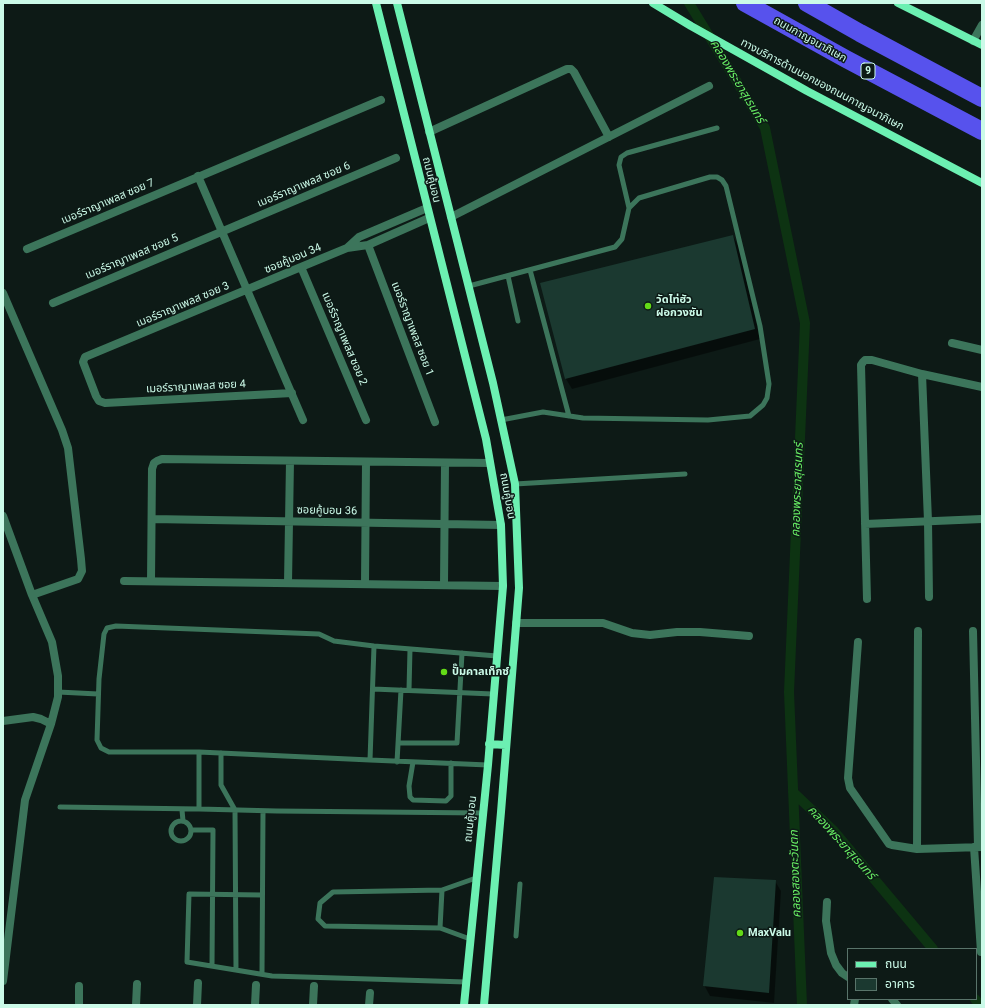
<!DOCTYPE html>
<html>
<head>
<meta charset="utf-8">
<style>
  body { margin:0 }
  #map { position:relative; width:985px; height:1008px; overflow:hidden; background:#0d1a16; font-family:Roboto,"Noto Sans Thai",sans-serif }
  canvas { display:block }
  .frame { position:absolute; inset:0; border:4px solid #cbfae8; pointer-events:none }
  .legend { position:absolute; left:847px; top:948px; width:130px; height:52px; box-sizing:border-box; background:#0d1a16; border:1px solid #59746a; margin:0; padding:5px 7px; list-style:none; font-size:12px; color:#cbfae8 }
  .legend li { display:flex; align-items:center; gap:8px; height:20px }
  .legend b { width:20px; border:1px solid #59746a }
</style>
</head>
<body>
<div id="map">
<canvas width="985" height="1008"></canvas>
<div class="frame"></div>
<ul class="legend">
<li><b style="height:5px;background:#6cf0b2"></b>ถนน</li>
<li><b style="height:11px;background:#1b3930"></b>อาคาร</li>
</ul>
</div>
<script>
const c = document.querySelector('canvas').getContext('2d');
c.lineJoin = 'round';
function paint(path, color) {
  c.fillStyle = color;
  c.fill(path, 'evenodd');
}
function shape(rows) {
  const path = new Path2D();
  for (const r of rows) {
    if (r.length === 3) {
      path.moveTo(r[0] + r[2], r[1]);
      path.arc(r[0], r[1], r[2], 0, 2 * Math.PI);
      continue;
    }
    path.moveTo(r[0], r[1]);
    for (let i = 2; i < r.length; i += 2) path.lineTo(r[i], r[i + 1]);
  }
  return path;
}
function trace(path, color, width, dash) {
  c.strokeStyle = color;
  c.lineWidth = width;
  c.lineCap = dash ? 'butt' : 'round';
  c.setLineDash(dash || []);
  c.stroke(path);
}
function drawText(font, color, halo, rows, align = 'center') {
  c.font = font + ' Roboto,"Noto Sans Thai",sans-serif';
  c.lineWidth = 3;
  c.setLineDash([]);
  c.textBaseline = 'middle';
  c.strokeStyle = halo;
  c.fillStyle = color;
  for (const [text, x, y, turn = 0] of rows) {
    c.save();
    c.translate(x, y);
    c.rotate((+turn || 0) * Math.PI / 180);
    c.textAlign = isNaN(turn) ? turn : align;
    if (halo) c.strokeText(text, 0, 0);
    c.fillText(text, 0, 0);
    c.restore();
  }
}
paint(shape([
  [733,236,739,247,760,339,572,389,566,379,542,284],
  [775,881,781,891,774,1003,710,996,704,985]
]), '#0007');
trace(shape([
  [689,3,765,128,805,323,789,692,802,1005],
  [793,792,833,830,933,949],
  [975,999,980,1005]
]), '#0d3312', 10);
paint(shape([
  [733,235,755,329,565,379,540,283],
  [714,877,776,880,769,993,703,986]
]), '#1b3930');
trace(shape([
  [629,208,619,165,621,157,627,153,717,128],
  [530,270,569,416],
  [508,276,518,321],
  [469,286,615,247,622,239,629,208,639,198,710,177,717,177,722,180,726,186,760,326,769,384,767,398,763,405,750,416,708,420,583,418,543,412,501,420],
  [515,484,685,474],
  [374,646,370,760,488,765],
  [373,689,493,694],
  [409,690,410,649],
  [58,692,98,694],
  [398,743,457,743,462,653],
  [199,752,199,809,277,811,482,813],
  [221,753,221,785,235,810,236,970],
  [370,760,199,752,109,752,101,748,97,740,99,679,104,634,107,628,116,626,319,634,334,641,374,646,497,656],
  [397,762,401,690],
  [413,762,409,786,410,797,413,800,446,801,451,796,451,763],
  [60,807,199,809],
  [182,810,183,821],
  [181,831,10],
  [191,830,213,830,212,966],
  [442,890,333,892,320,903,318,919,325,926,440,928,470,939],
  [262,895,189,894,187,962,272,976,466,982],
  [440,928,442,890,476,878],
  [516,936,520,884],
  [262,974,263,811]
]), '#3c755b', 5);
trace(shape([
  [973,41,982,25],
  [429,132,567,69,571,69,574,72,609,137],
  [198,176,303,420],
  [451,217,709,86],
  [368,245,435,422],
  [347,248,359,237,427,208],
  [27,249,381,100],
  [301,267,366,420],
  [3,293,62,430,68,448,81,559,82,571,78,579,32,595],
  [53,303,396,158],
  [952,343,982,350],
  [922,374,928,521,929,597],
  [292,393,105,403,99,401,96,396,83,362,85,357,301,267,347,248,368,245,429,218],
  [3,516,32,595,52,642,58,676,58,697,51,724,25,800,3,981],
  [152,519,501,525],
  [865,524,982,519],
  [124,581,503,586],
  [151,581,152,469,154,463,157,461,162,459,490,463],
  [288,583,290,461],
  [365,584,366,462],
  [444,585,445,463],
  [867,599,861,365,863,362,865,360,872,360,922,374,982,387],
  [516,623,603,623,632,633,650,635,677,632,700,632,749,636],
  [973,631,978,847],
  [858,642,848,778,850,788,889,844,892,845,917,849,982,847],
  [3,721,33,717,41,719,51,724],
  [974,847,981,952],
  [917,849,918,631],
  [827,902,826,921,831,953,836,965,842,973,848,977],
  [892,999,897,1005],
  [79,1005,79,986],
  [136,1005,137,984],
  [197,1005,198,983],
  [255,1005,256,985],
  [313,1005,314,986],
  [369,1005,370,993],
  [854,1005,855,999]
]), '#3c755b', 8);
trace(shape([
  [376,3,486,439,501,525,503,586,488,765,464,1005],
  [397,3,493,383,515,484,519,588,501,812,484,1005],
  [653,3,691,26,807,91,982,183],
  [898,3,982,45],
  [489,744,506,745]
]), '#6cf0b2', 8);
trace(shape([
  [745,3,846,59,982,131],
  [807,3,860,33,982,98]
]), '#5752ed', 18);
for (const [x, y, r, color] of [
  [648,306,4,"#63da17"],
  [444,672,4,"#63da17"],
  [740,933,4,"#63da17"]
]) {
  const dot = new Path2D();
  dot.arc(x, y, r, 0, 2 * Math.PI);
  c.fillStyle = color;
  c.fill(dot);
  trace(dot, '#0d1a16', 1.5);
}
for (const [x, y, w] of [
  [868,71,14]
]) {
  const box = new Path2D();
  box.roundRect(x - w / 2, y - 8, w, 16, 3);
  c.fillStyle = '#0d1a16';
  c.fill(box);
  trace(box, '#cbfae8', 1);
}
drawText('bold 10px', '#cbfae8', null, [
  ["9",868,71]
]);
drawText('11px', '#cbfae8', '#0d1a16', [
  ["ถนนกาญจนาภิเษก",810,40,29],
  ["ทางบริการด้านนอกของถนนกาญจนาภิเษก",822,85,28],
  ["ถนนคู้บอน",431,180,76],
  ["เมอร์ราญาเพลส ซอย 6",304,185,-23],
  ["เมอร์ราญาเพลส ซอย 7",108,202,-23],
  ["เมอร์ราญาเพลส ซอย 5",132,257,-23],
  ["ซอยคู้บอน 34",293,259,-23],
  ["เมอร์ราญาเพลส ซอย 3",183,305,-23],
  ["เมอร์ราญาเพลส ซอย 1",412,329,69],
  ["เมอร์ราญาเพลส ซอย 2",344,339,67],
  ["เมอร์ราญาเพลส ซอย 4",196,387,-3],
  ["ถนนคู้บอน",507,496,80],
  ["ซอยคู้บอน 36",327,511,1],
  ["ถนนคู้บอน",471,819,-84]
]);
drawText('bold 11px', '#cbfae8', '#0d1a16', [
  ["วัดไท่ฮัว",656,300],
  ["ฝอกวงซัน",656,313],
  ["ปั๊มคาลเท็กซ์",452,672],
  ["MaxValu",748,933]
], 'left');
drawText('italic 12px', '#68ef64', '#0d1a16', [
  ["คลองพระยาสุเรนทร์",737,82,59],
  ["คลองพระยาสุเรนทร์",798,490,-88],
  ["คลองพระยาสุเรนทร์",841,843,48],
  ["คลองสองตะวันตก",796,874,-92]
]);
</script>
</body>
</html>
